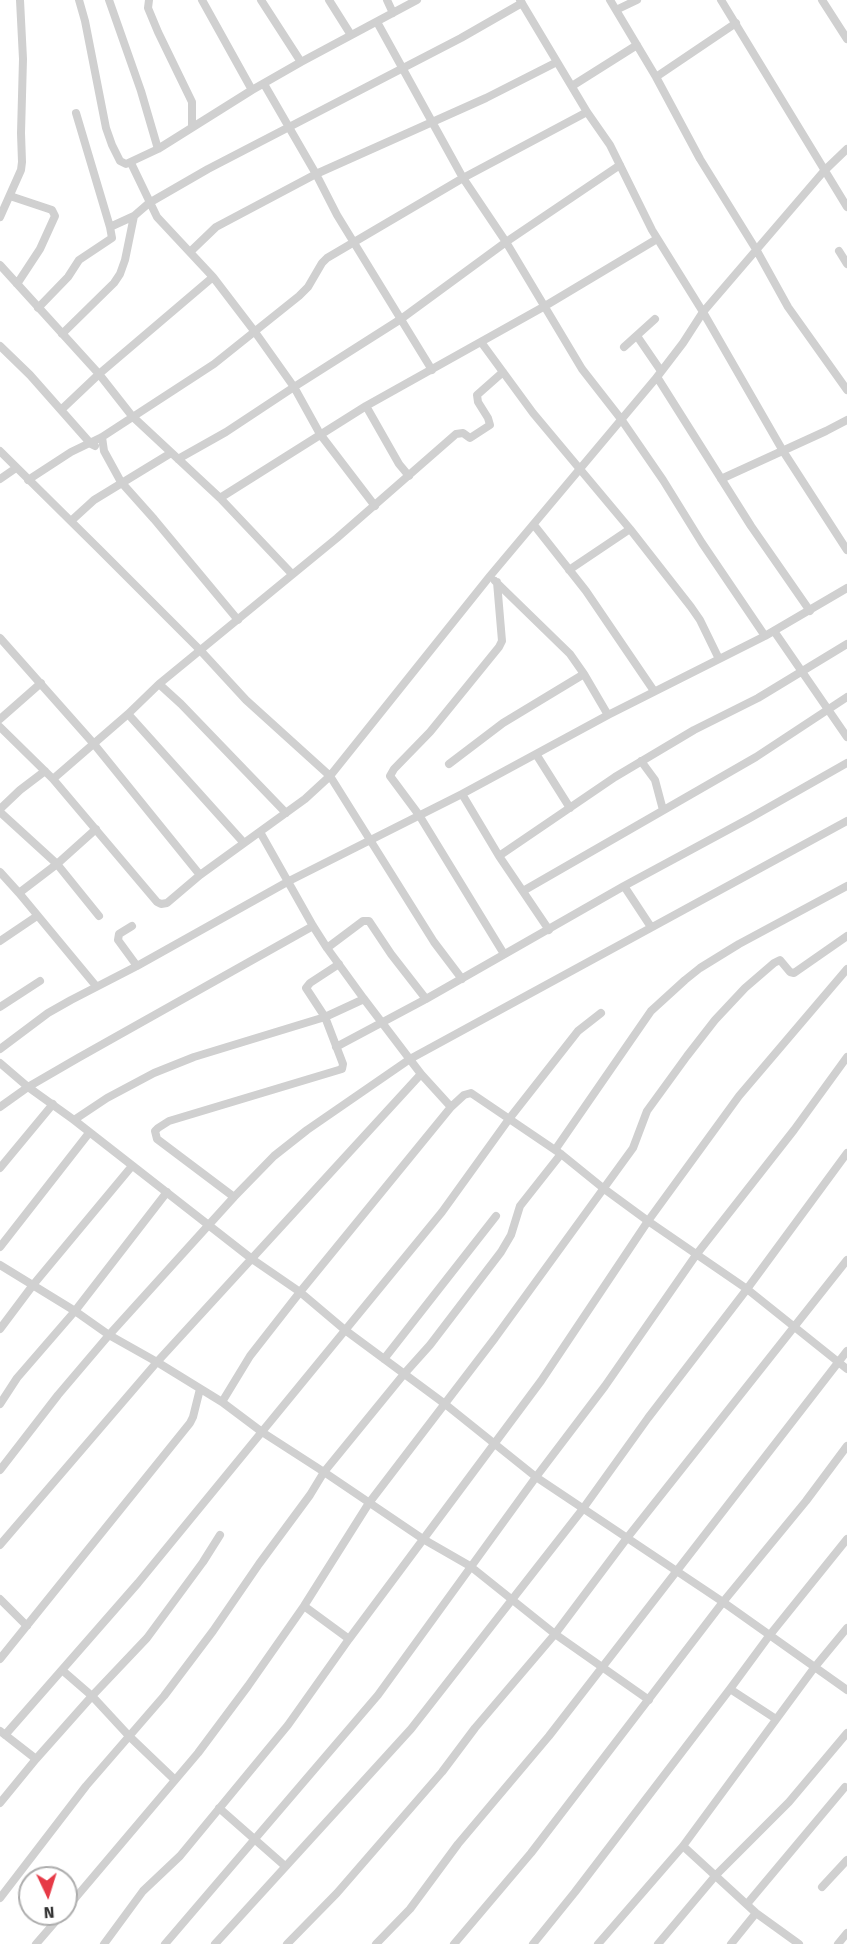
<!DOCTYPE html>
<html>
<head>
<meta charset="utf-8">
<style>
  body { margin:0 }
  #map { position:relative; width:847px; height:1944px; overflow:hidden; background:#fff; font-family:"Fira Sans",sans-serif }
  canvas { display:block }
  .north { position:absolute; left:18px; top:1866px; width:60px; height:60px; box-sizing:border-box; background:#fff; border:2px solid #adadad; border-radius:50%; rotate:176deg; font-size:16px; font-weight:700; line-height:24px; text-align:center; color:#333 }
  .north::after { content:''; display:block; margin:auto; width:21px; height:27px; background:#e63946; clip-path:polygon(50% 0,100% 100%,50% 72%,0 100%) }
</style>
</head>
<body>
<div id="map">
<canvas width="847" height="1944"></canvas>
<div class="north">N</div>
</div>
<script>
const c = document.querySelector('canvas').getContext('2d');
c.lineJoin = 'round';
function shape(rows) {
  const path = new Path2D();
  for (const r of rows) {
    path.moveTo(r[0], r[1]);
    for (let i = 2; i < r.length; i += 2) path.lineTo(r[i], r[i + 1]);
  }
  return path;
}
function trace(path, color, width, dash) {
  c.strokeStyle = color;
  c.lineWidth = width;
  c.lineCap = dash ? 'butt' : 'round';
  c.setLineDash(dash || []);
  c.stroke(path);
}
trace(shape([
  [79,0,85,21,106,128,112,145,120,161,126,164,158,149,252,90,301,62,417,0],
  [109,0,141,91,158,149],
  [149,0,148,8,158,32,192,102,192,127],
  [202,0,252,90],
  [261,0,301,62],
  [329,0,351,35],
  [387,0,393,13],
  [520,0,587,112,610,145,652,230,703,312,783,451,847,550],
  [610,0,656,77,700,159,757,251,788,307,847,390],
  [721,0,847,207],
  [822,0,847,39],
  [616,10,637,0],
  [377,22,463,178,506,242,582,369,621,419,663,480,702,543,765,636],
  [656,77,736,23],
  [264,84,316,174,337,215,432,370],
  [572,86,637,45],
  [131,163,157,217,213,277,255,332,294,387,320,434,375,506],
  [10,196,52,210,55,216,40,249,17,284],
  [0,217,21,170,22,162,21,133,23,59,20,0],
  [110,227,134,216,149,203,208,169,461,38,522,3],
  [839,251,847,264],
  [190,252,216,227,316,174,486,98,557,62],
  [0,265,99,374,132,416,220,498,292,574],
  [38,308,68,277,79,260,112,238,110,227,76,113],
  [62,334,114,283,120,274,125,260,134,216],
  [637,336,661,371],
  [481,342,533,413,630,529,691,607,700,620,719,659],
  [0,346,30,375,91,444,95,446],
  [624,347,655,319],
  [657,377,751,526,810,611],
  [366,406,399,464,409,476],
  [61,410,99,374,213,277],
  [102,437,104,451,121,482,154,519,238,620],
  [0,451,98,548,200,650,246,700,330,776,434,942,462,979],
  [178,459,226,432,294,387,401,319,506,242,620,165],
  [0,479,16,468],
  [721,479,826,431,847,420],
  [28,480,71,452,102,437,214,364,299,296,308,287,322,263,327,258,463,178,587,112],
  [220,498,366,406,545,306,657,239],
  [71,521,94,500,171,453],
  [534,525,586,591,654,691],
  [569,570,630,529],
  [495,581,570,654,584,674,608,715],
  [497,582,502,641,499,647,430,732,394,769,390,776,419,815,504,954],
  [774,631,847,737],
  [0,638,94,744,200,875],
  [159,684,337,538,456,434,463,433,470,438,490,425,488,418,478,402,477,395,503,372],
  [128,714,244,843],
  [0,719,41,683],
  [0,727,53,779,157,902,161,904,167,903,200,875,305,799,330,776,490,576,657,377,683,343,703,312,824,171,847,149],
  [536,754,570,808],
  [641,761,655,780,663,810],
  [449,764,503,723,584,674],
  [53,779,128,714,159,684,181,704,286,813],
  [462,794,499,856,549,930],
  [0,809,20,790,45,771],
  [0,812,57,864,99,916],
  [260,832,313,926,327,948,364,999,421,1074,451,1107],
  [499,856,615,777,694,730,758,698,847,644],
  [0,872,19,893,96,986],
  [624,886,651,927],
  [523,891,756,757,847,697],
  [19,893,57,864,96,829],
  [132,926,119,934,118,940,137,966],
  [0,941,37,916],
  [327,948,363,921,369,921,391,954,426,999],
  [0,1007,40,981],
  [336,1047,426,999,624,886,750,818,847,763],
  [0,1049,48,1013,71,1000,137,966,289,881,462,794,608,715,765,636,847,588],
  [0,1063,28,1087,74,1120,252,1259,300,1292,345,1330,445,1404,536,1477,723,1602,847,1690],
  [0,1107,28,1087,78,1058,313,926],
  [74,1120,107,1098,154,1073,194,1057,325,1017,364,999],
  [555,1150,651,1011,685,980,700,968,739,944,847,886],
  [0,1168,53,1104],
  [234,1197,157,1139,155,1131,158,1128,169,1121,342,1069,343,1064,325,1017,306,988,310,983,339,964],
  [0,1247,89,1133],
  [0,1265,75,1311,109,1335,157,1362,222,1402,262,1432,324,1472,423,1539,470,1566,555,1634,649,1700],
  [0,1329,33,1285,132,1166],
  [384,1359,496,1216],
  [222,1402,250,1356,300,1292,451,1107,464,1095,471,1093,561,1154,603,1188,648,1221,747,1289,847,1369],
  [0,1404,17,1378,75,1311,167,1192],
  [0,1470,58,1395,109,1335,234,1197,274,1156,307,1130,410,1059,847,821],
  [0,1545,157,1362,421,1074],
  [0,1599,27,1626],
  [304,1606,349,1639],
  [0,1659,190,1423,193,1417,200,1389],
  [62,1670,92,1696,129,1736,175,1780],
  [730,1689,776,1719],
  [0,1731,36,1759],
  [5,1735,138,1583,442,1212,509,1119,578,1031,601,1013],
  [0,1803,36,1759,92,1696,147,1638,203,1562,220,1535],
  [219,1808,285,1866],
  [683,1846,756,1913,799,1944],
  [822,1887,847,1860],
  [0,1898,86,1786,164,1696,213,1631,259,1564,310,1495,324,1472,404,1374,430,1345,501,1252,511,1235,520,1206,561,1154],
  [747,1904,845,1787],
  [66,1909,198,1753,248,1686,304,1606,369,1503,495,1338,633,1148,647,1111,687,1056,715,1020,745,988,774,963,780,960,790,972,794,973,847,936],
  [36,1944,62,1914],
  [104,1944,143,1891,180,1856,288,1725,349,1639,541,1381,648,1221,739,1096,847,969],
  [165,1944,378,1695,536,1477,605,1386,696,1255,794,1130,847,1057],
  [215,1944,411,1729,582,1510,648,1418,747,1289,847,1153],
  [287,1944,337,1893,442,1772,475,1728,555,1634,627,1538,847,1260],
  [376,1944,410,1909,458,1844,549,1736,847,1351],
  [454,1944,531,1853,723,1602,806,1501,847,1446],
  [533,1944,575,1892,730,1689,769,1636,847,1539],
  [598,1944,683,1846,814,1668,847,1628],
  [658,1944,716,1875,789,1802,847,1733],
  [731,1944,756,1913],
  [838,1944,847,1933]
]), '#d0d0d0', 8);
</script>
</body>
</html>
